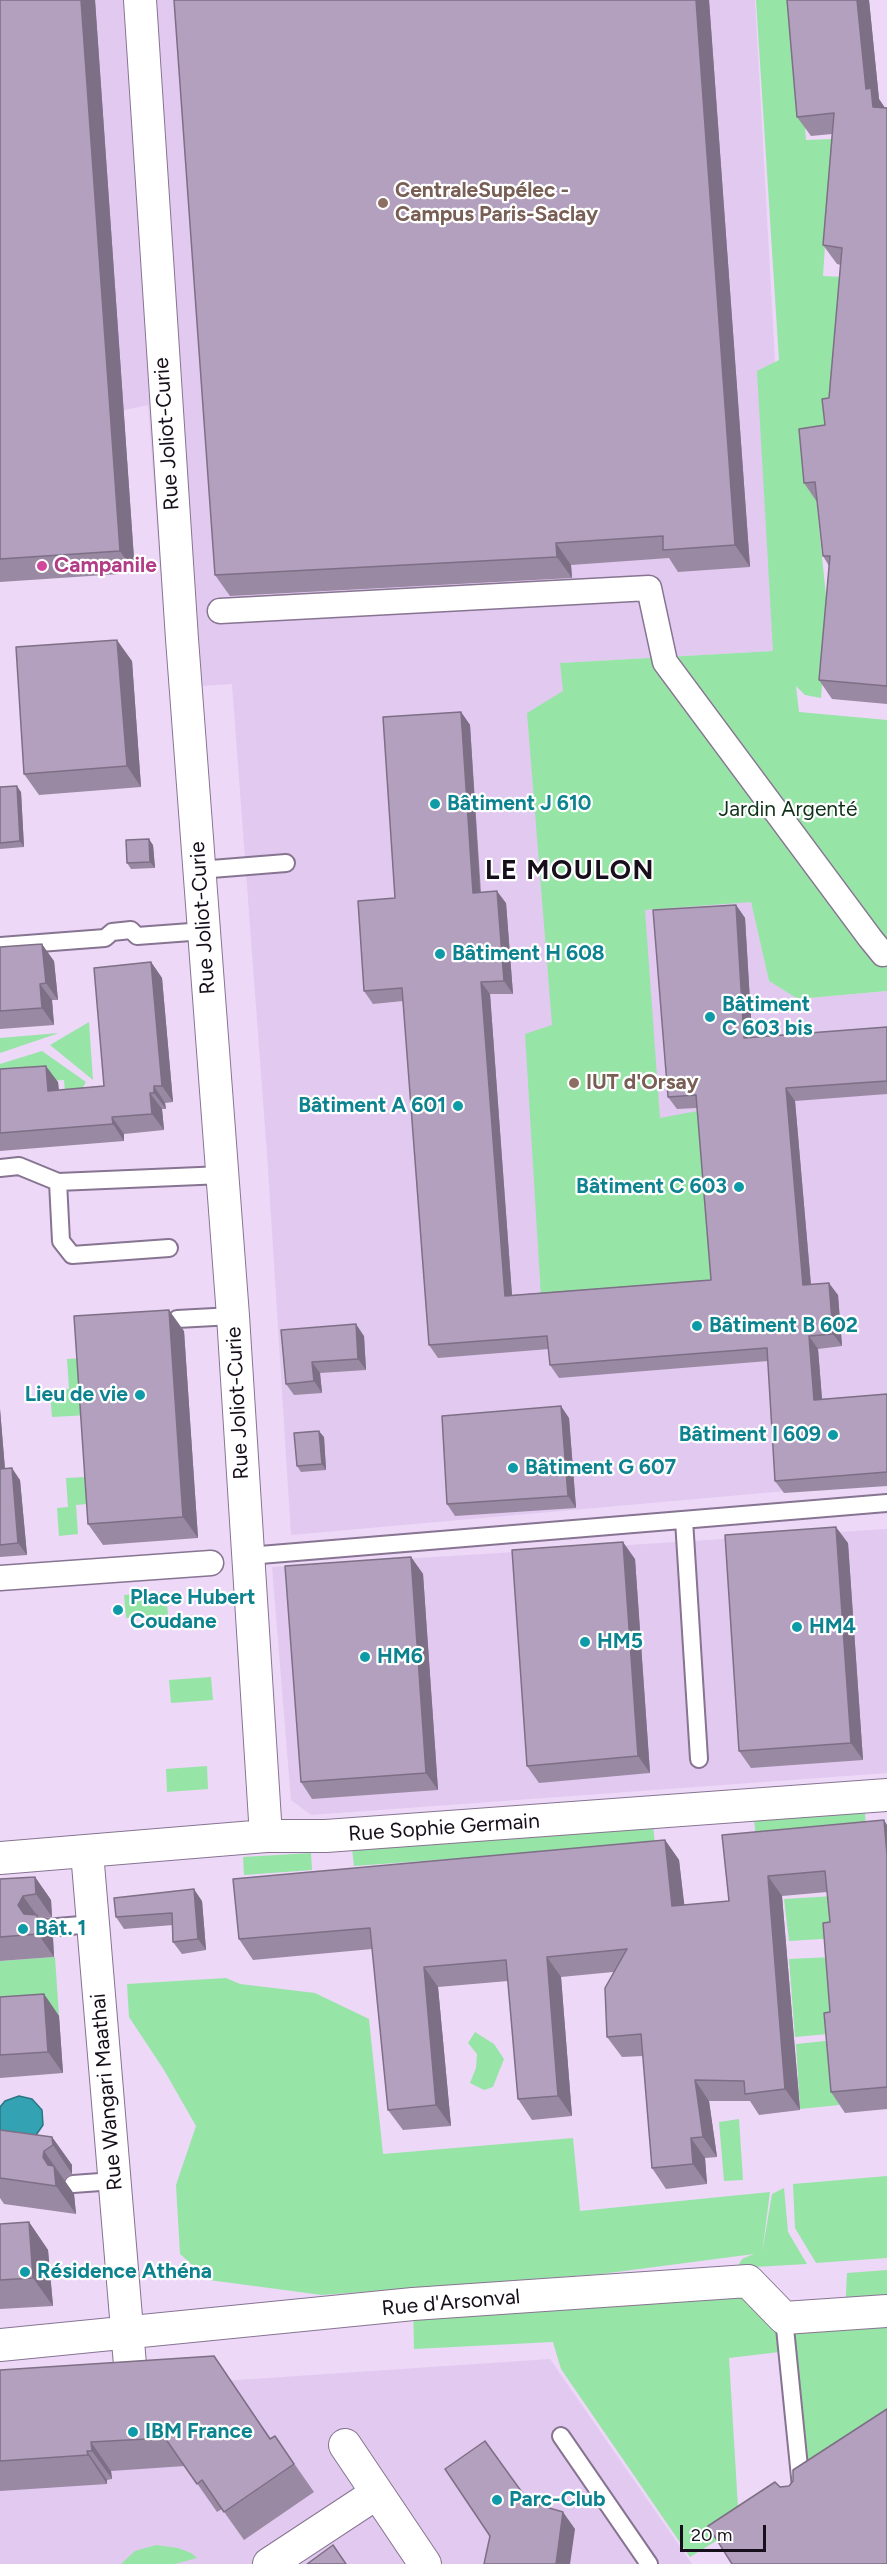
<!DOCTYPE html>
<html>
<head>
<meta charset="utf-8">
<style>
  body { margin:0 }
  #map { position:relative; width:887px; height:2564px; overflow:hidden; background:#edd8f8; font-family:Figtree,sans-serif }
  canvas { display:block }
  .scale { position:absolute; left:680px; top:2525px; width:86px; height:27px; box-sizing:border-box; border:3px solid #170f1b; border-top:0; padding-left:8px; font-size:18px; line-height:21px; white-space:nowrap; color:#170f1b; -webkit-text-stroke:4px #fff; paint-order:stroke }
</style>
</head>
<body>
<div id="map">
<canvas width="887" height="2564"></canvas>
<div class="scale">20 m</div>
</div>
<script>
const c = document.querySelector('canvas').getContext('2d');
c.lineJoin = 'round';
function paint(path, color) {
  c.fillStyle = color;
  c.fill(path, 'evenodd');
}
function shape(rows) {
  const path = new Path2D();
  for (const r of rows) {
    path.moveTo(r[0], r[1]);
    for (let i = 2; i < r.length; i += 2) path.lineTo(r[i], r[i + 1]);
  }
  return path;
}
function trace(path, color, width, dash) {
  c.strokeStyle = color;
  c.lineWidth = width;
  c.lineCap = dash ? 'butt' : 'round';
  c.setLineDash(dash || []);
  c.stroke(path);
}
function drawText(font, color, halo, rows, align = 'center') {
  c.font = font + ' Figtree,sans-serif';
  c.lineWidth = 4.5;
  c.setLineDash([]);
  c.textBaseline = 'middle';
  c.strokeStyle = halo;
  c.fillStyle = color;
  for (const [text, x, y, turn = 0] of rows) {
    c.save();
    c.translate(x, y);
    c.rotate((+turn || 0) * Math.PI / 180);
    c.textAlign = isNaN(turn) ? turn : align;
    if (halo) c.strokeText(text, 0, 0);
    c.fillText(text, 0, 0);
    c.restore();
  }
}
paint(shape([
  [0,0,755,0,791,650,561,663,751,902,769,981,798,999,887,991,887,1482,291,1535,268,1168,232,684,169,688,148,405,125,410,0,421],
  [887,1529,887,1773,311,1815,291,1800,272,1567],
  [550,2359,692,2564,0,2564,0,2396]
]), '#e2c9f0');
paint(shape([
  [756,0,794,0,806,140,832,139,823,276,843,277,831,443,811,447,826,596,829,597,821,698,805,695,796,686,799,712,887,720,887,991,798,999,769,981,751,902,645,910,660,1118,703,1110,717,1285,541,1297,525,1034,552,1025,527,713,563,691,560,663,773,651,757,371,779,360],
  [89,1022,93,1080,50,1045],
  [59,1033,0,1053,0,1038],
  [42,1051,86,1082,80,1092,65,1092,64,1080,0,1084,0,1064],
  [86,1358,90,1415,52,1417,50,1391,69,1389,67,1359],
  [85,1477,87,1504,76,1505,78,1534,59,1536,57,1508,68,1507,66,1478],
  [166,1592,168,1615,126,1618,124,1595],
  [211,1677,213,1700,171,1703,169,1680],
  [207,1766,208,1789,167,1792,166,1769],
  [865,1812,866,1830,756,1838,754,1820],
  [653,1825,655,1844,354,1866,352,1848],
  [311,1853,312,1870,244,1875,243,1857],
  [834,1896,839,1938,789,1941,784,1899],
  [55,1957,59,2016,0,2020,0,1961],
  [832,1957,839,2033,795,2037,789,1959],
  [226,1978,240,1984,315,1993,369,2019,383,2154,573,2138,580,2211,770,2192,762,2253,772,2194,784,2188,788,2232,807,2264,737,2268,742,2259,754,2254,601,2274,322,2295,209,2280,180,2254,176,2185,196,2126,164,2070,129,2017,127,1984],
  [475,2032,494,2044,504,2059,493,2087,484,2090,470,2083,476,2068,477,2054,468,2043],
  [835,2040,839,2105,800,2109,796,2044],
  [739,2119,743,2180,724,2181,719,2122],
  [887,2176,887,2258,816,2263,795,2228,793,2184],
  [887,2270,887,2431,803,2487,788,2318,845,2314,847,2273],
  [748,2281,784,2318,788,2351,729,2358,738,2507,789,2496,690,2557,561,2369,553,2342,414,2349,413,2304],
  [156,2545,178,2548,191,2553,197,2558,175,2564,121,2564,135,2551]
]), '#97e4a7');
const water = shape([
  [19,2096,32,2099,42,2110,43,2125,34,2138,0,2131,0,2107,5,2101,19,2096]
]);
paint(water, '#33a2b3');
trace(water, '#2b7685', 1.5);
const service = shape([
  [199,870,286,863],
  [0,946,105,938,112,932,131,930,137,936,204,931],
  [0,1168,19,1166,58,1182,223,1175],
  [58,1182,61,1241,72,1255,169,1248],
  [177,1319,233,1316],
  [684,1520,699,1759],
  [248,1556,887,1503],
  [45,1928,93,1924],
  [73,2184,114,2181],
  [784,2318,801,2487],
  [561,2436,649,2564]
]);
const pedestrian = shape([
  [220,611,649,588,665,662,870,938,883,954,887,953],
  [0,1578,211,1563]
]);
const minor = shape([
  [140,0,182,639,233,1316,266,1836],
  [87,1852,130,2365],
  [0,1858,266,1836,326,1836,887,1795],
  [0,2345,413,2304,748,2281,784,2318,887,2311],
  [345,2445,425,2564],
  [269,2564,377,2493]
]);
trace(service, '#877491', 20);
trace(pedestrian, '#877491', 27);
trace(minor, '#877491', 34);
trace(service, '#fff', 16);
trace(pedestrian, '#fff', 24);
trace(minor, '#fff', 32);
paint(shape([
  [0,0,95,0,135,573,0,582],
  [709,0,750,567,678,572,669,558,571,565,572,578,230,596,215,575],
  [787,0,869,0,879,99,885,108,887,108,887,704,832,699,819,680,829,566,823,556,817,502,804,483,825,425,829,398,841,265,837,264,823,245,832,134,811,136,797,117],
  [132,661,141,787,39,795,24,774],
  [461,712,470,725,481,892,506,903,513,994,490,994,512,1295,711,1280,697,1108,677,1109,668,1097,736,905,745,918,752,1037,887,1027,887,1094,795,1101,811,1284,838,1295,842,1346,818,1349,822,1399,887,1394,887,1486,784,1493,775,1481,768,1361,559,1378,550,1365,549,1349,438,1358,429,1345,403,1001,373,1004,364,991,395,898],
  [0,787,21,792,24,847,0,849],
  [153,845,155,868,131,869,127,863],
  [0,947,54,961,58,1000,52,1000,54,1025,0,1029],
  [151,962,162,978,173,1102,165,1103,166,1109,162,1109,164,1130,124,1134,124,1141,0,1151,0,1069,58,1082,59,1090,104,1086],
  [281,1330,364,1336,366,1370,320,1373,322,1393,294,1395,286,1384],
  [184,1331,198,1538,103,1545,88,1524],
  [0,1409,5,1469,20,1480,27,1555,0,1557],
  [569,1418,576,1508,455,1516,447,1504],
  [324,1437,326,1470,301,1472,297,1466],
  [848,1543,863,1760,751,1768,739,1751],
  [411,1557,423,1574,438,1790,312,1799,301,1782],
  [635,1559,650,1773,539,1783,527,1766],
  [887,1825,887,2109,845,2113,831,2092,830,1922,827,1892,782,1896,800,2110,759,2115,750,2101,709,2101,717,2157,705,2158,707,2184,666,2189,652,2168,643,2056,622,2057,607,2037,613,1972,561,1977,572,2116,532,2120,518,2099,508,1981,438,1987,451,2126,403,2130,388,2110,372,1949,253,1960,239,1939,665,1840,679,1860,684,1905,729,1901,722,1835],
  [35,1877,51,1900,52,1917,40,1919,53,1938,54,1957,0,1961,0,1879],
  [202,1901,206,1950,182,1954,173,1942,173,1925,124,1929,116,1917],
  [44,1994,59,2016,63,2073,0,2078,0,1997],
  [0,2130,52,2137,72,2165,72,2174,64,2180,74,2194,76,2214,4,2204,0,2198],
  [29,2222,48,2250,53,2306,0,2309,0,2224],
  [214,2356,271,2439,275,2436,314,2492,244,2540,222,2509,217,2512,185,2466,111,2471,112,2479,107,2480,107,2484,0,2491,0,2370]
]), '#9a89a3');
paint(shape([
  [81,0,95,0,135,573,120,551],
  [696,0,709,0,750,567,735,545],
  [857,0,869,0,879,99,885,108,873,107,866,89],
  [556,543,571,565,572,578,557,557],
  [117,640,132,661,141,787,127,766],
  [461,712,470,725,481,905,473,893],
  [17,786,21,792,24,847,20,841],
  [149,839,153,845,155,868,150,862],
  [497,891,506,903,513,994,504,981],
  [736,905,745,918,753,1050,744,1038],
  [42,944,54,961,58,1000,46,983],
  [151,962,162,978,173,1102,162,1086],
  [481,982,490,994,513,1309,505,1296],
  [40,984,52,1000,54,1025,42,1008],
  [46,1066,58,1082,60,1107,48,1091],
  [154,1086,165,1103,166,1109,154,1093],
  [786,1088,795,1101,812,1298,803,1285],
  [150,1093,162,1109,164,1130,152,1114],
  [112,1117,124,1134,124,1141,113,1124],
  [829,1283,838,1295,842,1346,833,1334],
  [169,1310,184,1331,198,1538,183,1517],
  [356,1324,364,1336,366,1370,358,1359],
  [809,1336,818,1349,823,1412,814,1400],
  [312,1362,320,1373,322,1393,314,1381],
  [561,1406,569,1418,576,1508,568,1496],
  [0,1409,6,1481,0,1473],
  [319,1431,324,1437,326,1470,322,1464],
  [12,1468,20,1480,27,1555,18,1543],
  [836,1527,848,1543,863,1760,851,1743],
  [623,1542,635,1559,650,1773,638,1756],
  [411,1557,423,1574,438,1790,426,1773],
  [884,1820,887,1825,887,1855],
  [665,1840,679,1860,687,1927,672,1906],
  [768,1876,782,1896,800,2110,785,2089],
  [35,1877,51,1900,52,1917,36,1894],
  [194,1889,202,1901,206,1950,198,1939],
  [23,1896,53,1938,54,1957,18,1905],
  [547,1957,561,1977,572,2116,558,2096],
  [424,1967,438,1987,451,2126,436,2105],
  [44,1994,59,2016,63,2073,48,2052],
  [695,2080,709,2101,717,2157,703,2137],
  [52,2137,72,2165,72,2174,53,2145],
  [691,2138,705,2158,707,2184,693,2164],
  [44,2151,74,2194,76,2214,56,2186,43,2157],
  [29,2222,48,2250,53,2306,33,2278],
  [91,2442,111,2471,112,2479,92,2451],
  [87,2451,107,2480,107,2484,88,2455],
  [563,2512,575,2529,570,2564,556,2564]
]), '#7d6f85');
const building = shape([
  [0,0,81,0,120,551,0,559,0,0],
  [174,0,696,0,735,545,663,550,663,536,556,543,557,557,215,575,174,0],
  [787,0,857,0,866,89,871,88,873,107,887,108,887,686,819,680,830,556,823,556,815,482,804,483,799,429,825,425,822,399,829,398,842,248,823,245,834,113,797,117,787,0],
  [117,640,127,766,24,774,16,647,117,640],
  [461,712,473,893,497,891,504,981,481,982,505,1296,711,1280,696,1095,668,1097,653,910,736,905,744,1038,887,1027,887,1081,786,1088,803,1285,829,1283,833,1334,809,1336,814,1400,887,1394,887,1472,775,1481,767,1348,550,1365,547,1336,429,1345,402,988,364,991,358,901,395,898,383,717,461,712],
  [17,786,20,841,0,843,0,787,17,786],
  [149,839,150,862,127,863,126,840,149,839],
  [42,944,46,983,40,984,42,1008,0,1011,0,947,42,944],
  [151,962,162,1086,154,1086,154,1093,150,1093,152,1114,112,1117,113,1124,0,1133,0,1069,46,1066,48,1091,104,1086,94,968,151,962],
  [169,1310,183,1517,88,1524,74,1316,169,1310],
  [356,1324,358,1359,312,1362,314,1381,286,1384,281,1330,356,1324],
  [561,1406,568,1496,447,1504,442,1416,561,1406],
  [319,1431,322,1464,297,1466,294,1433,319,1431],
  [12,1468,18,1543,0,1545,0,1469,12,1468],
  [836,1527,851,1743,739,1751,725,1535,836,1527],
  [623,1542,638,1756,527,1766,512,1550,623,1542],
  [411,1557,426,1773,301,1782,285,1566,411,1557],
  [884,1820,887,1855,887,2087,831,2092,824,2013,830,2012,823,1923,830,1922,825,1871,768,1876,785,2089,745,2094,744,2081,695,2080,703,2137,691,2138,693,2164,652,2168,641,2034,607,2037,605,1988,627,1949,547,1957,558,2096,518,2099,506,1960,424,1967,436,2105,388,2110,370,1928,239,1939,233,1879,665,1840,672,1906,729,1901,722,1835,884,1820],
  [35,1877,36,1894,23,1896,18,1905,24,1914,37,1915,38,1934,0,1937,0,1879,35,1877],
  [194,1889,198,1939,173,1942,172,1913,116,1917,114,1898,194,1889],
  [44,1994,48,2052,0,2055,0,1997,44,1994],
  [0,2130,52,2137,53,2145,44,2151,43,2157,48,2165,54,2166,56,2186,0,2178,0,2130],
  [29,2222,33,2278,0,2280,0,2224,29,2222],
  [214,2356,270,2439,275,2436,294,2464,224,2512,202,2480,197,2484,165,2438,91,2442,92,2451,87,2451,88,2455,0,2461,0,2370,214,2356],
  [887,2409,887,2564,732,2564,708,2526,775,2482,780,2487,789,2486,793,2481,793,2470,887,2409],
  [485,2441,529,2502,563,2512,556,2564,484,2564,490,2536,445,2469,485,2441],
  [333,2545,346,2564,307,2564,333,2545]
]);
paint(building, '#b39fbe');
trace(building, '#7d6f85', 1.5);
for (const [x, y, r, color] of [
  [383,203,6,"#8d6e63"],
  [42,566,6,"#d1479c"],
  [435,804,6,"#0f9aa8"],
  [440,954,6,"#0f9aa8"],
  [710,1017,6,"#0f9aa8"],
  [574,1083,6,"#8d6e63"],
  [458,1106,6,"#0f9aa8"],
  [739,1187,6,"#0f9aa8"],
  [697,1326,6,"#0f9aa8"],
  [140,1395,6,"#0f9aa8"],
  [833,1435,6,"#0f9aa8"],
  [513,1468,6,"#0f9aa8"],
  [118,1610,6,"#0f9aa8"],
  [797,1627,6,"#0f9aa8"],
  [585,1642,6,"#0f9aa8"],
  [365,1657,6,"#0f9aa8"],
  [23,1929,6,"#0f9aa8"],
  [25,2272,6,"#0f9aa8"],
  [133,2432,6,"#0f9aa8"],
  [497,2500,6,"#0f9aa8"]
]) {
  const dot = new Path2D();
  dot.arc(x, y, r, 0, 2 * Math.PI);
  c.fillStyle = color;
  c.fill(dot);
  trace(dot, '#fff', 2);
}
drawText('bold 21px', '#785e54', '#fff', [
  ["CentraleSupélec -",395,191],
  ["Campus Paris-Saclay",395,215],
  ["IUT d'Orsay",586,1083]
], 'left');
drawText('21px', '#170f1b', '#fff', [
  ["Rue Joliot-Curie",167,434,-94],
  ["Rue Joliot-Curie",203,918,-94],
  ["Rue Joliot-Curie",238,1403,-93],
  ["Rue Sophie Germain",444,1828,-4],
  ["Rue Wangari Maathai",107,2092,-95],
  ["Rue d'Arsonval",451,2303,-5]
]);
drawText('bold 21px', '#b23c85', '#fff', [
  ["Campanile",54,566]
], 'left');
drawText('bold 21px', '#0d838f', '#fff', [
  ["Bâtiment J 610",447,804],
  ["Bâtiment H 608",452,954],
  ["Bâtiment",722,1005],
  ["C 603 bis",722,1029],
  ["Bâtiment A 601",446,1106,"right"],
  ["Bâtiment C 603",727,1187,"right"],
  ["Bâtiment B 602",709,1326],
  ["Lieu de vie",128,1395,"right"],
  ["Bâtiment I 609",821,1435,"right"],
  ["Bâtiment G 607",525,1468],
  ["Place Hubert",130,1598],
  ["Coudane",130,1622],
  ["HM4",809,1627],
  ["HM5",597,1642],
  ["HM6",377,1657],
  ["Bât. 1",35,1929],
  ["Résidence Athéna",37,2272],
  ["IBM France",145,2432],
  ["Parc-Club",509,2500]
], 'left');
drawText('21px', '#0f3219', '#fff', [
  ["Jardin Argenté",788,810]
]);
c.letterSpacing = '1.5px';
drawText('bold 27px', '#170f1b', '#fff', [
  ["LE MOULON",570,871]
]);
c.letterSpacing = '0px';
</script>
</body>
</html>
